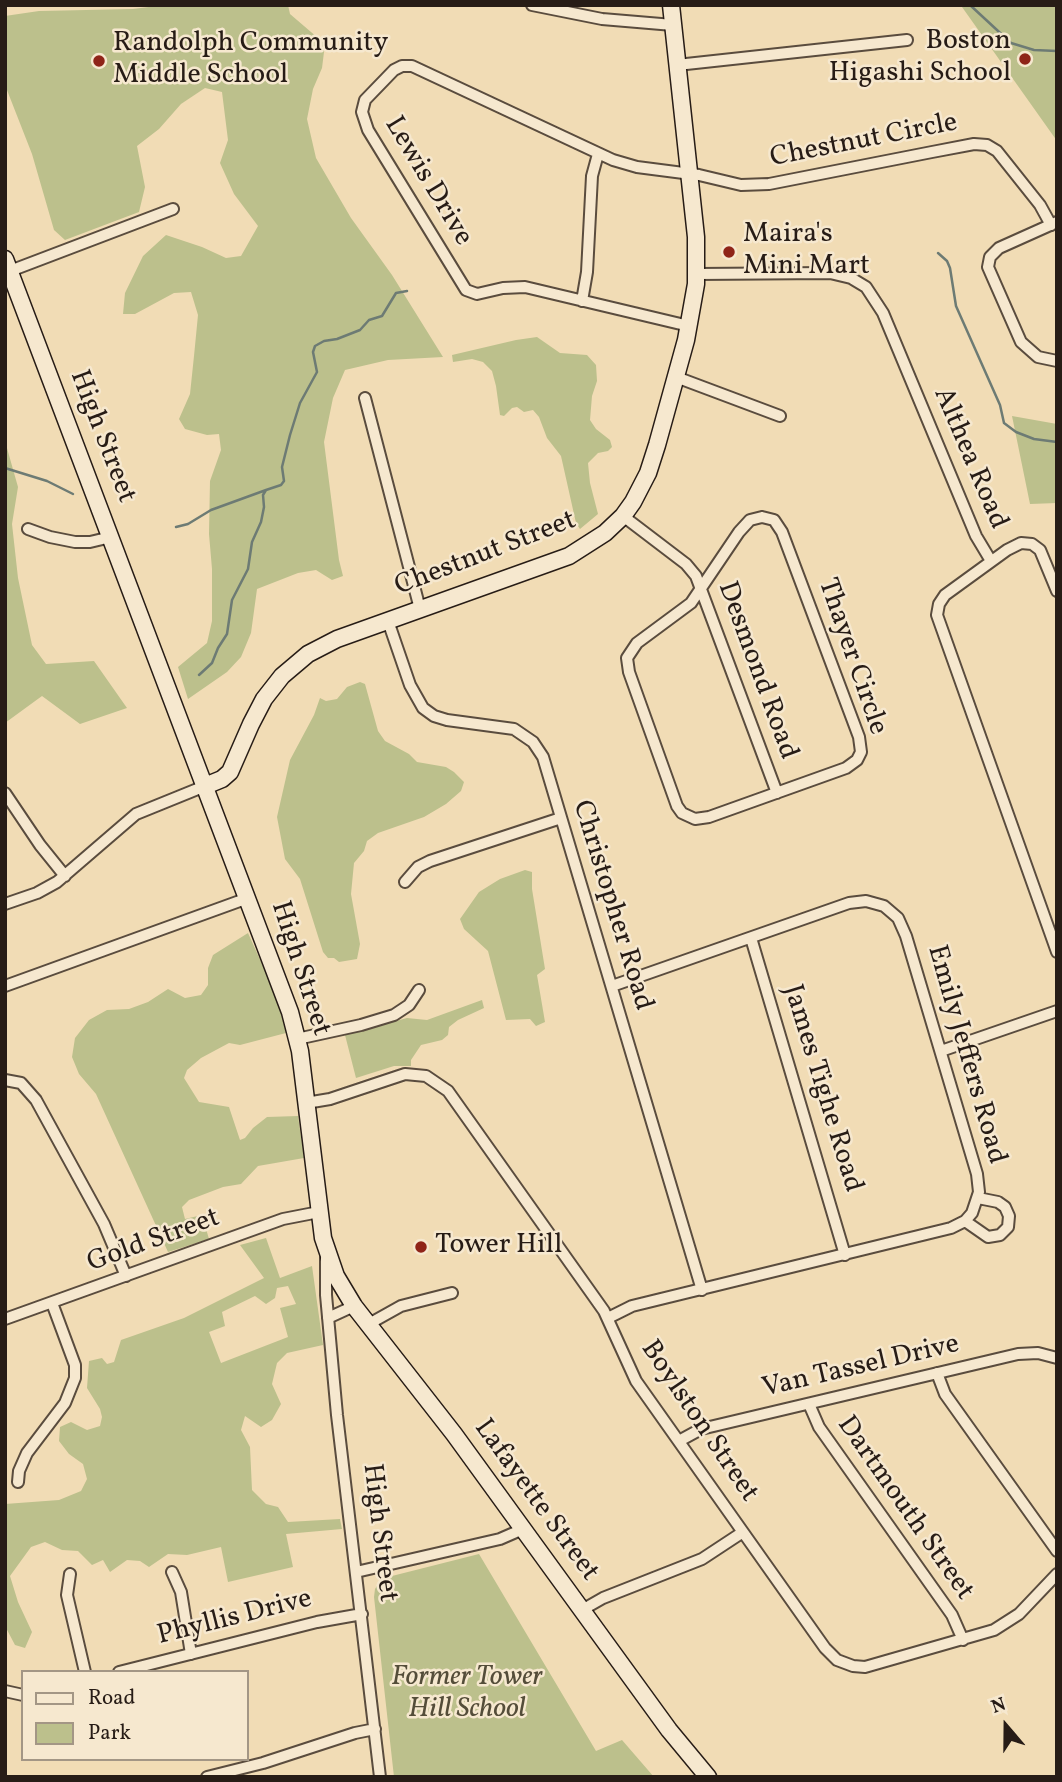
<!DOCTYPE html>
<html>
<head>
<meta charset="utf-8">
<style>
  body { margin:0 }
  #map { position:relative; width:1062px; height:1782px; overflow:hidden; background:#f1dcb5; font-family:Vollkorn,serif }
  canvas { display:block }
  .frame { position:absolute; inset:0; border:7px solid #271c16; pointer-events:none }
  .legend { position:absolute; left:21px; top:1670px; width:228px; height:91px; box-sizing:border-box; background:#f6e8cf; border:2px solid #a39685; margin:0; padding:9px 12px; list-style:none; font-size:21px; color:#271c16 }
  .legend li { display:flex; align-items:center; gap:14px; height:35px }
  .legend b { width:35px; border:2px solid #a39685 }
  .north { position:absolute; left:971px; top:1691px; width:70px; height:70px; -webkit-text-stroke:5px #f6e8cf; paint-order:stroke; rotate:340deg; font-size:19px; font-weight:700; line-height:28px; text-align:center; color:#271c16 }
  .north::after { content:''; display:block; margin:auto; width:24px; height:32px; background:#271c16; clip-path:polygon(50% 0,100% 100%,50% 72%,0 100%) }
</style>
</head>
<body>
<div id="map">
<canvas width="1062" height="1782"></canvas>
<div class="frame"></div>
<ul class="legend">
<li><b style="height:9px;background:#f6e8cf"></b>Road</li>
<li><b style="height:19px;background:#bcc08c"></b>Park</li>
</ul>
<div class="north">N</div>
</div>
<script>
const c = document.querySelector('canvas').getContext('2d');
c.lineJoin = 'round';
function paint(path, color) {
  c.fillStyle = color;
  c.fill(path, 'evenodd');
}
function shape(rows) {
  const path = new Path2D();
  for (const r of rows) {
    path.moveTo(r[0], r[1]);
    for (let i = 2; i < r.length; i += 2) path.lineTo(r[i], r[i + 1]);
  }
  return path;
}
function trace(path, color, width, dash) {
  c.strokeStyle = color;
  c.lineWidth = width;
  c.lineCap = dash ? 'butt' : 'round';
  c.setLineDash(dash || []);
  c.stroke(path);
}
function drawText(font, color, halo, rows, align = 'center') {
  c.font = font + ' Vollkorn,serif';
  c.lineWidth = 5;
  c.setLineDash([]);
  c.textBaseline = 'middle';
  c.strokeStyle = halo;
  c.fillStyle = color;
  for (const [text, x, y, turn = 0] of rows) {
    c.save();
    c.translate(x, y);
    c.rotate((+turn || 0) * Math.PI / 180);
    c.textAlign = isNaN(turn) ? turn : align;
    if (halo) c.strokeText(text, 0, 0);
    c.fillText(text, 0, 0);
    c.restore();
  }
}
paint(shape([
  [164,5,288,5,290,14,325,44,322,68,313,89,307,119,316,158,351,218,392,275,443,357,388,360,345,370,333,398,324,442,339,560,343,576,332,580,316,570,298,573,257,589,251,633,241,657,227,672,188,699,178,667,207,643,212,621,212,569,209,534,210,481,221,450,219,434,207,435,185,429,179,419,190,394,194,356,198,315,191,292,174,293,135,314,123,314,125,293,143,256,166,235,202,247,226,258,241,256,258,226,234,194,220,163,228,140,222,92,205,88,181,104,159,129,137,146,145,187,139,212,65,240,54,230,32,154,5,85,5,16,39,11,133,9],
  [959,5,1057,5,1057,141,962,7],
  [537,337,560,353,587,355,596,365,597,381,592,396,590,420,596,429,610,440,612,447,608,451,598,453,588,463,590,483,598,514,580,529,576,523,561,456,547,438,539,417,533,410,524,412,517,407,512,408,504,416,500,415,496,386,492,371,483,362,472,359,453,362,452,355,516,340],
  [1012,416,1057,424,1057,503,1030,504],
  [5,441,18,487,12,524,18,578,32,645,46,664,94,661,127,708,80,724,42,696,5,723],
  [360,682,365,684,378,731,385,741,409,754,417,762,446,767,454,772,464,782,461,791,446,804,424,817,378,833,367,841,364,851,354,863,351,894,360,944,357,959,339,962,334,958,328,958,323,952,300,879,285,859,277,817,290,760,314,715,320,698,326,701,337,699,347,687],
  [525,870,532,872,532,889,545,969,537,975,545,1022,536,1026,530,1019,506,1020,488,951,464,929,460,919,479,892,500,879],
  [248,933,276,995,286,1033,240,1045,229,1043,201,1058,187,1070,184,1078,199,1102,229,1107,240,1140,245,1138,253,1128,267,1117,298,1116,304,1158,258,1166,241,1184,223,1187,189,1200,182,1207,185,1219,202,1215,209,1239,168,1252,96,1094,79,1074,72,1057,75,1038,89,1020,107,1010,129,1009,148,1002,168,989,185,998,201,995,208,985,208,968,213,955],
  [482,1000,484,1008,458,1020,449,1027,448,1035,442,1040,421,1045,411,1060,411,1066,394,1066,356,1078,345,1035,407,1018,427,1020],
  [266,1238,280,1278,312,1266,323,1345,287,1353,277,1363,272,1384,281,1404,272,1420,261,1427,245,1416,241,1430,250,1447,252,1490,266,1504,278,1507,288,1522,340,1519,342,1529,286,1534,293,1567,228,1582,221,1547,187,1555,168,1554,149,1567,140,1561,127,1560,110,1572,103,1560,92,1565,78,1551,62,1550,45,1542,31,1547,10,1576,18,1602,32,1632,25,1648,15,1645,5,1626,5,1504,59,1500,81,1491,87,1479,83,1464,69,1454,59,1441,60,1427,71,1422,87,1430,100,1426,102,1417,100,1409,87,1388,89,1361,102,1358,107,1364,114,1362,121,1340,184,1318,264,1278,240,1245],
  [288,1286,296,1304,280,1308,288,1337,221,1363,209,1332,225,1326,222,1312,255,1296,266,1304,275,1298,277,1288],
  [479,1554,596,1751,622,1740,654,1777,394,1777,374,1597,375,1589,380,1581,388,1577]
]), '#bcc08c');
trace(shape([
  [970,5,1011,43,1034,50,1057,51],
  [938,253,947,261,950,268,956,306,1000,405,1004,423,1016,432,1034,439,1057,442],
  [5,468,47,481,73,494],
  [176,527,188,524,211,510,266,490],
  [199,675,212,663,218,648,227,634,232,600,248,569,252,542,261,522,264,507,263,495,266,490,281,485,284,481,282,467,290,435,300,403,317,372,313,352,315,346,324,341,337,339,360,330,369,320,382,316,396,293,407,291]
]), '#6d7b74', 2.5);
const minor = shape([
  [532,5,602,19,673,25],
  [677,65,907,40],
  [1057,222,999,248,990,257,988,267,1021,342,1038,357,1057,361],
  [10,271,173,209],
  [697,274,830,273,851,278,866,287,883,313,976,536,991,561],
  [582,301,587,272,592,176,598,154],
  [689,326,525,287,503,288,477,294,466,290,368,130,362,112,365,100,394,70,402,66,412,66,613,160,637,167,699,175,741,185,769,184,932,152,974,144,987,145,997,151,1040,205,1051,225],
  [676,377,780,416],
  [365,398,420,609],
  [623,516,686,564,696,576,777,793],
  [762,517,774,520,782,532,859,737,861,752,857,760,846,768,709,817,695,819,682,813,677,806,629,672,627,658,637,643,691,603,739,532,750,520,762,517],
  [28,529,50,537,75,542,90,542,111,537],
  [1057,591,1040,550,1032,544,1021,543,1007,550,945,595,939,604,937,615,1057,952],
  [388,621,410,685,423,708,434,716,447,720,514,729,533,742,543,757,702,1290],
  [5,793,40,845,65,876],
  [405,882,418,867,430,861,561,818],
  [5,904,37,893,57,882,136,814,205,786],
  [751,938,845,1255],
  [5,986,248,898],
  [297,1039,361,1025,394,1015,409,1005,419,990],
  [941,1051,1057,1011],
  [5,1080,21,1083,36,1100,104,1224,126,1276],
  [306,1103,330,1099,405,1074,426,1076,448,1091,604,1311,636,1381,825,1648,837,1660,853,1666,865,1667,994,1630,1019,1614,1057,1574],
  [965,1221,988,1237,1000,1235,1008,1227,1009,1216,1005,1207,998,1202,978,1198],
  [326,1258,326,1295,337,1415,380,1777],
  [328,1318,354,1306],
  [608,1318,632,1306,951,1228,965,1221,972,1213,979,1192,977,1174,906,936,898,918,884,906,866,901,849,903,612,986],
  [5,1319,283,1219,319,1212],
  [367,1325,401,1306,452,1293],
  [937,1373,945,1394,1057,1551],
  [809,1404,819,1427,952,1615,963,1640],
  [679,1441,701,1429,1018,1354,1038,1353,1057,1358],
  [18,1482,19,1471,27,1453,65,1403,75,1378,75,1365,52,1303],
  [172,1572,181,1592,191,1654],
  [356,1572,500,1539,523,1529],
  [70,1574,67,1595,85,1672],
  [582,1610,603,1598,702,1559,743,1532],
  [119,1672,317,1622,362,1614],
  [5,1691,23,1695],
  [207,1777,263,1763,355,1733,375,1729]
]);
const secondary = shape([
  [5,259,290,1012,300,1051,323,1238,336,1276,354,1306,454,1434,669,1730,708,1777],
  [205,786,222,779,230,772,251,724,264,699,282,676,308,654,337,639,569,556,605,533,623,516,633,502,648,473,657,445,686,340,696,284,696,237,671,5]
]);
trace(minor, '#5a4c3e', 14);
trace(secondary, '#271c16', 19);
trace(minor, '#f6e8cf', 10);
trace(secondary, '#f6e8cf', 16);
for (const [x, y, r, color] of [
  [1025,59,7,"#8f2418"],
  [99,61,7,"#8f2418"],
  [729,252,7,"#8f2418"],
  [421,1247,7,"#8f2418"]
]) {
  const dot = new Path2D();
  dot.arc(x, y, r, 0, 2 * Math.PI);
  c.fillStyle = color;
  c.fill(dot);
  trace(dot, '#f6e8cf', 2.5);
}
drawText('28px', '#271c16', '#f6e8cf', [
  ["Boston",1011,43,"right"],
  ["Higashi School",1011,75,"right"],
  ["Randolph Community",113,45],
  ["Middle School",113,77],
  ["Maira's",743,236],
  ["Mini Mart",743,268],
  ["Tower Hill",435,1247]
], 'left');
drawText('28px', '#271c16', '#f6e8cf', [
  ["Chestnut Circle",864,142,-11],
  ["Lewis Drive",427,182,59],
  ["High Street",101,437,69],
  ["Althea Road",969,459,67],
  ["Chestnut Street",486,555,-21],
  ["Thayer Circle",851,657,71],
  ["Desmond Road",756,671,70],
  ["Christopher Road",611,906,73],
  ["High Street",299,969,72],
  ["Emily Jeffers Road",965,1055,74],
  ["James Tighe Road",821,1089,73],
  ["Gold Street",154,1242,-20],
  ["Van Tassel Drive",861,1368,-13],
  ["Boylston Street",698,1422,56],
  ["Lafayette Street",535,1501,54],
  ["Dartmouth Street",904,1509,55],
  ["High Street",378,1533,83],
  ["Phyllis Drive",235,1619,-14]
]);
drawText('italic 28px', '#544d39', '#f6e8cf', [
  ["Former Tower",467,1679],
  ["Hill School",467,1711]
]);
</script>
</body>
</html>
